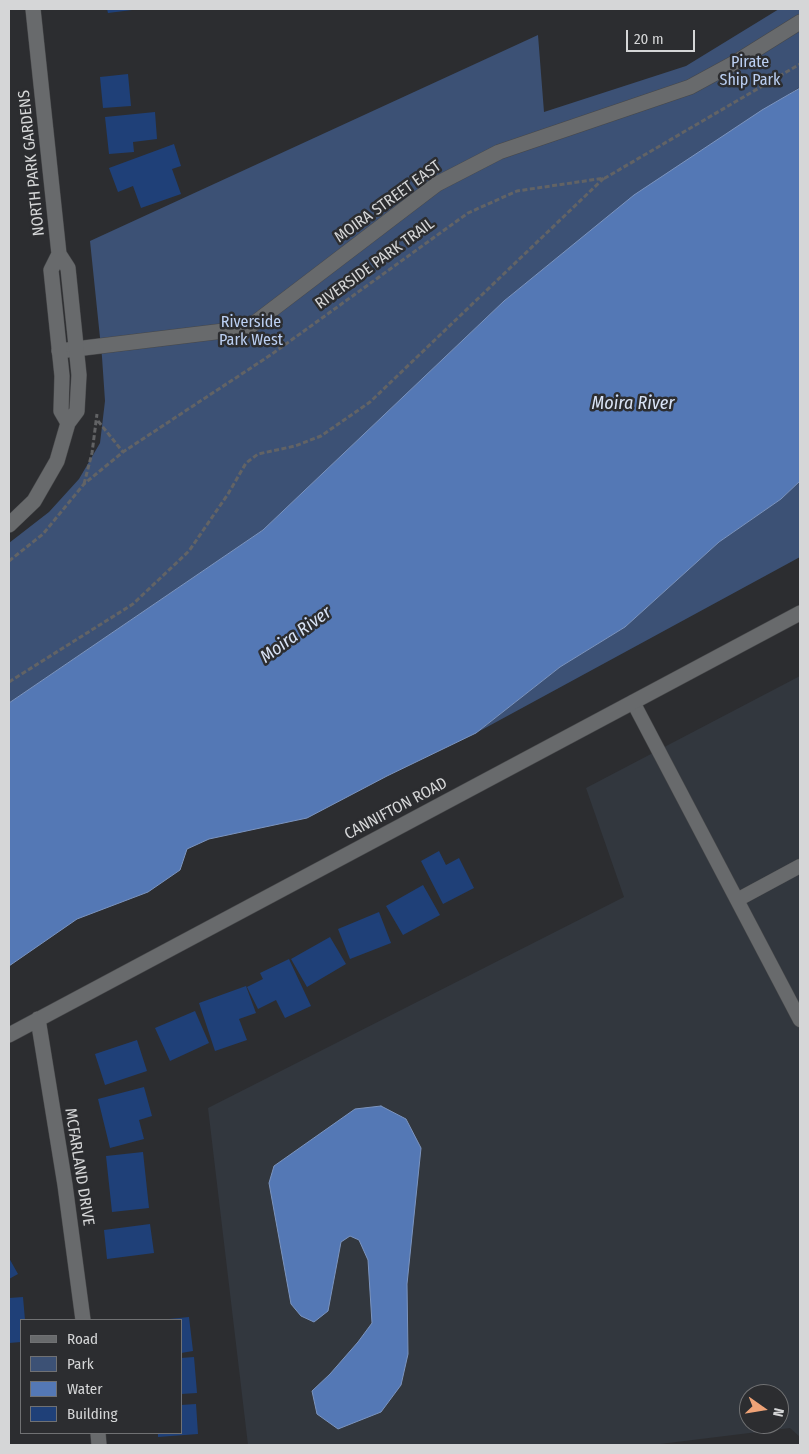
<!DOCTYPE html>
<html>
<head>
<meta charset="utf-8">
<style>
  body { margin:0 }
  #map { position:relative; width:809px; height:1454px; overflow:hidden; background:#2c2d30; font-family:"Fira Sans Condensed",sans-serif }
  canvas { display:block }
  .frame { position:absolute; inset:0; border:10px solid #d5d6d7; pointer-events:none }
  .legend { position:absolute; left:20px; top:1319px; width:162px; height:115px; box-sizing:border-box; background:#2c2d30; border:1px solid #707173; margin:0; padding:6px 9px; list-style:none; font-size:15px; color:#d5d6d7 }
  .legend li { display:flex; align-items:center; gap:10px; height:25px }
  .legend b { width:25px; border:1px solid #707173 }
  .north { position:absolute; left:739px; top:1384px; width:50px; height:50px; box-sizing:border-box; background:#2c2d30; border:1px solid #707173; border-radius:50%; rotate:103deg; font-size:14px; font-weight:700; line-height:20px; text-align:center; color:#d5d6d7 }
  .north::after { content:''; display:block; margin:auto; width:18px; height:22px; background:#efa377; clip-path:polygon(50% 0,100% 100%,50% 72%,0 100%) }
  .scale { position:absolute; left:626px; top:30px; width:69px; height:22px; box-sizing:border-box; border:2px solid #d5d6d7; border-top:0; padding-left:6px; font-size:15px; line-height:18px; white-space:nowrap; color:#d5d6d7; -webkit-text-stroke:4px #2c2d30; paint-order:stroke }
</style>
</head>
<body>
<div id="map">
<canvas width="809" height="1454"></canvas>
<div class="frame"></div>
<ul class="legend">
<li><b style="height:6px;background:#686a6c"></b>Road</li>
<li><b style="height:14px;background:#3c5175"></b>Park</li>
<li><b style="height:14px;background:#5478b5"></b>Water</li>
<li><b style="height:14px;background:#1f4078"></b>Building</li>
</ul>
<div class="north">N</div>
<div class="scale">20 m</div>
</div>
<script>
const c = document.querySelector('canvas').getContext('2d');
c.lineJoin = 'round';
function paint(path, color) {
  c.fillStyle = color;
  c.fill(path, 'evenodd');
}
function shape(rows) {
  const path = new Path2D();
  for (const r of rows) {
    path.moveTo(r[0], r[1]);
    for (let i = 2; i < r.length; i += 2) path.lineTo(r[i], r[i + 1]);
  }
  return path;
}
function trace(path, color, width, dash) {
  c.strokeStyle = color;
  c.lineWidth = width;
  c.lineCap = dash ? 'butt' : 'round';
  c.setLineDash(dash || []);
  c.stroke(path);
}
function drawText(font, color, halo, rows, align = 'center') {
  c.font = font + ' "Fira Sans Condensed",sans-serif';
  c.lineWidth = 5;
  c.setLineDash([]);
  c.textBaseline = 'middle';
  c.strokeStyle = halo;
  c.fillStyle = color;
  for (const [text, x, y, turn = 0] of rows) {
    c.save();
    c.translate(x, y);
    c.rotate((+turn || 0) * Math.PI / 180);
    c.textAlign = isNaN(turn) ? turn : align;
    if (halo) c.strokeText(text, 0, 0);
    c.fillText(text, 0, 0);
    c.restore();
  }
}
paint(shape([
  [800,676,800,1437,790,1428,652,1445,248,1445,208,1108,624,897,586,788],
  [749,1394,779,1394,779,1424,749,1424]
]), '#32373e');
paint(shape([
  [779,9,800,9,800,87,635,195,504,301,263,530,9,703,9,543,49,512,79,479,100,443,105,401,102,357,90,241,538,35,544,112,686,66],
  [800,481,800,557,476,733,560,667,625,627,719,542,781,499]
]), '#3c5175');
const water = shape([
  [800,88,800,481,781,499,719,542,625,627,560,667,476,733,387,776,307,818,209,839,187,849,180,870,148,892,77,919,9,966,9,703,263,530,504,301,634,195,762,110,800,88],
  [381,1106,406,1119,421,1148,407,1284,408,1354,401,1385,381,1412,338,1429,317,1414,312,1391,330,1374,358,1342,372,1323,368,1260,359,1240,350,1236,341,1242,328,1311,314,1322,301,1316,291,1304,269,1183,274,1166,355,1109,381,1106]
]);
paint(water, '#5478b5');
trace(water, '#7b94bf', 1);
paint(shape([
  [107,9,132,9,132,10,108,13],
  [128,74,131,106,103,108,100,77],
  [155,112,157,139,133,142,134,152,109,154,105,117],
  [174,144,181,166,172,169,181,194,141,208,133,186,118,192,109,168],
  [439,851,446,865,459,858,474,888,443,904,421,861],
  [423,885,440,915,403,935,386,906],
  [379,912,391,943,350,959,338,929],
  [330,937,346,964,307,987,291,959],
  [289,959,311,1006,285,1018,276,1000,258,1009,247,987,263,979,260,973],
  [246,986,256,1013,239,1019,247,1040,215,1051,199,1003],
  [195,1011,209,1043,170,1061,155,1028],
  [137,1040,147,1071,105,1085,95,1054],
  [144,1087,152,1116,139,1120,144,1139,110,1148,98,1099],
  [143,1152,149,1208,112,1212,106,1156],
  [150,1224,154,1253,107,1259,104,1230],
  [9,1258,18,1274,9,1279],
  [23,1297,25,1320,21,1320,21,1342,9,1343,9,1298],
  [189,1317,193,1351,181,1353,181,1320,169,1320,169,1319],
  [194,1357,197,1393,181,1394,181,1358],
  [196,1404,198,1434,158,1437,158,1433,181,1433,181,1405]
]), '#1f4078');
const lane = shape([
  [633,702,800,1020],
  [737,900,800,866]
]);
const street = shape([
  [59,351,240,329,252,325,437,184,499,152,690,87,736,62,800,22]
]);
const secondary = shape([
  [59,254,51,270,62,376,61,411,68,423],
  [9,525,34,501,57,461,68,423,77,411,79,375,68,268,59,254,33,9],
  [38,1019,65,1185,83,1320],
  [9,1035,800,613],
  [98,1433,99,1445]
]);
trace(lane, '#47484a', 15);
trace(street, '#47484a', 16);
trace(secondary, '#47484a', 16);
trace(shape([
  [98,421,123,452],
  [84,484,92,453,97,414],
  [9,561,43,534,84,484,123,452,272,354,468,213,517,191,605,178,800,64],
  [9,682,133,604,189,551,228,494,246,463,258,454,295,446,321,436,370,402,604,178]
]), '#626365', 3, [5, 2.5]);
trace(lane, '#686a6c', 14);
trace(street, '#686a6c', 15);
trace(secondary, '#686a6c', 15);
drawText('16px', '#bcd0f3', '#2c2d30', [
  ["Pirate",750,63],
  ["Ship Park",750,81],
  ["Riverside",251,323],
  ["Park West",251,341]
]);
drawText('16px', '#d5d6d7', '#2c2d30', [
  ["NORTH PARK GARDENS",32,163,-96],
  ["MOIRA STREET EAST",388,202,-36],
  ["RIVERSIDE PARK TRAIL",375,264,-36],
  ["CANNIFTON ROAD",396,809,-28],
  ["MCFARLAND DRIVE",79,1167,81]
]);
drawText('italic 18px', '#d9e3f5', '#2c2d30', [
  ["Moira River",633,404],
  ["Moira River",296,635,-36]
]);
</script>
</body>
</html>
